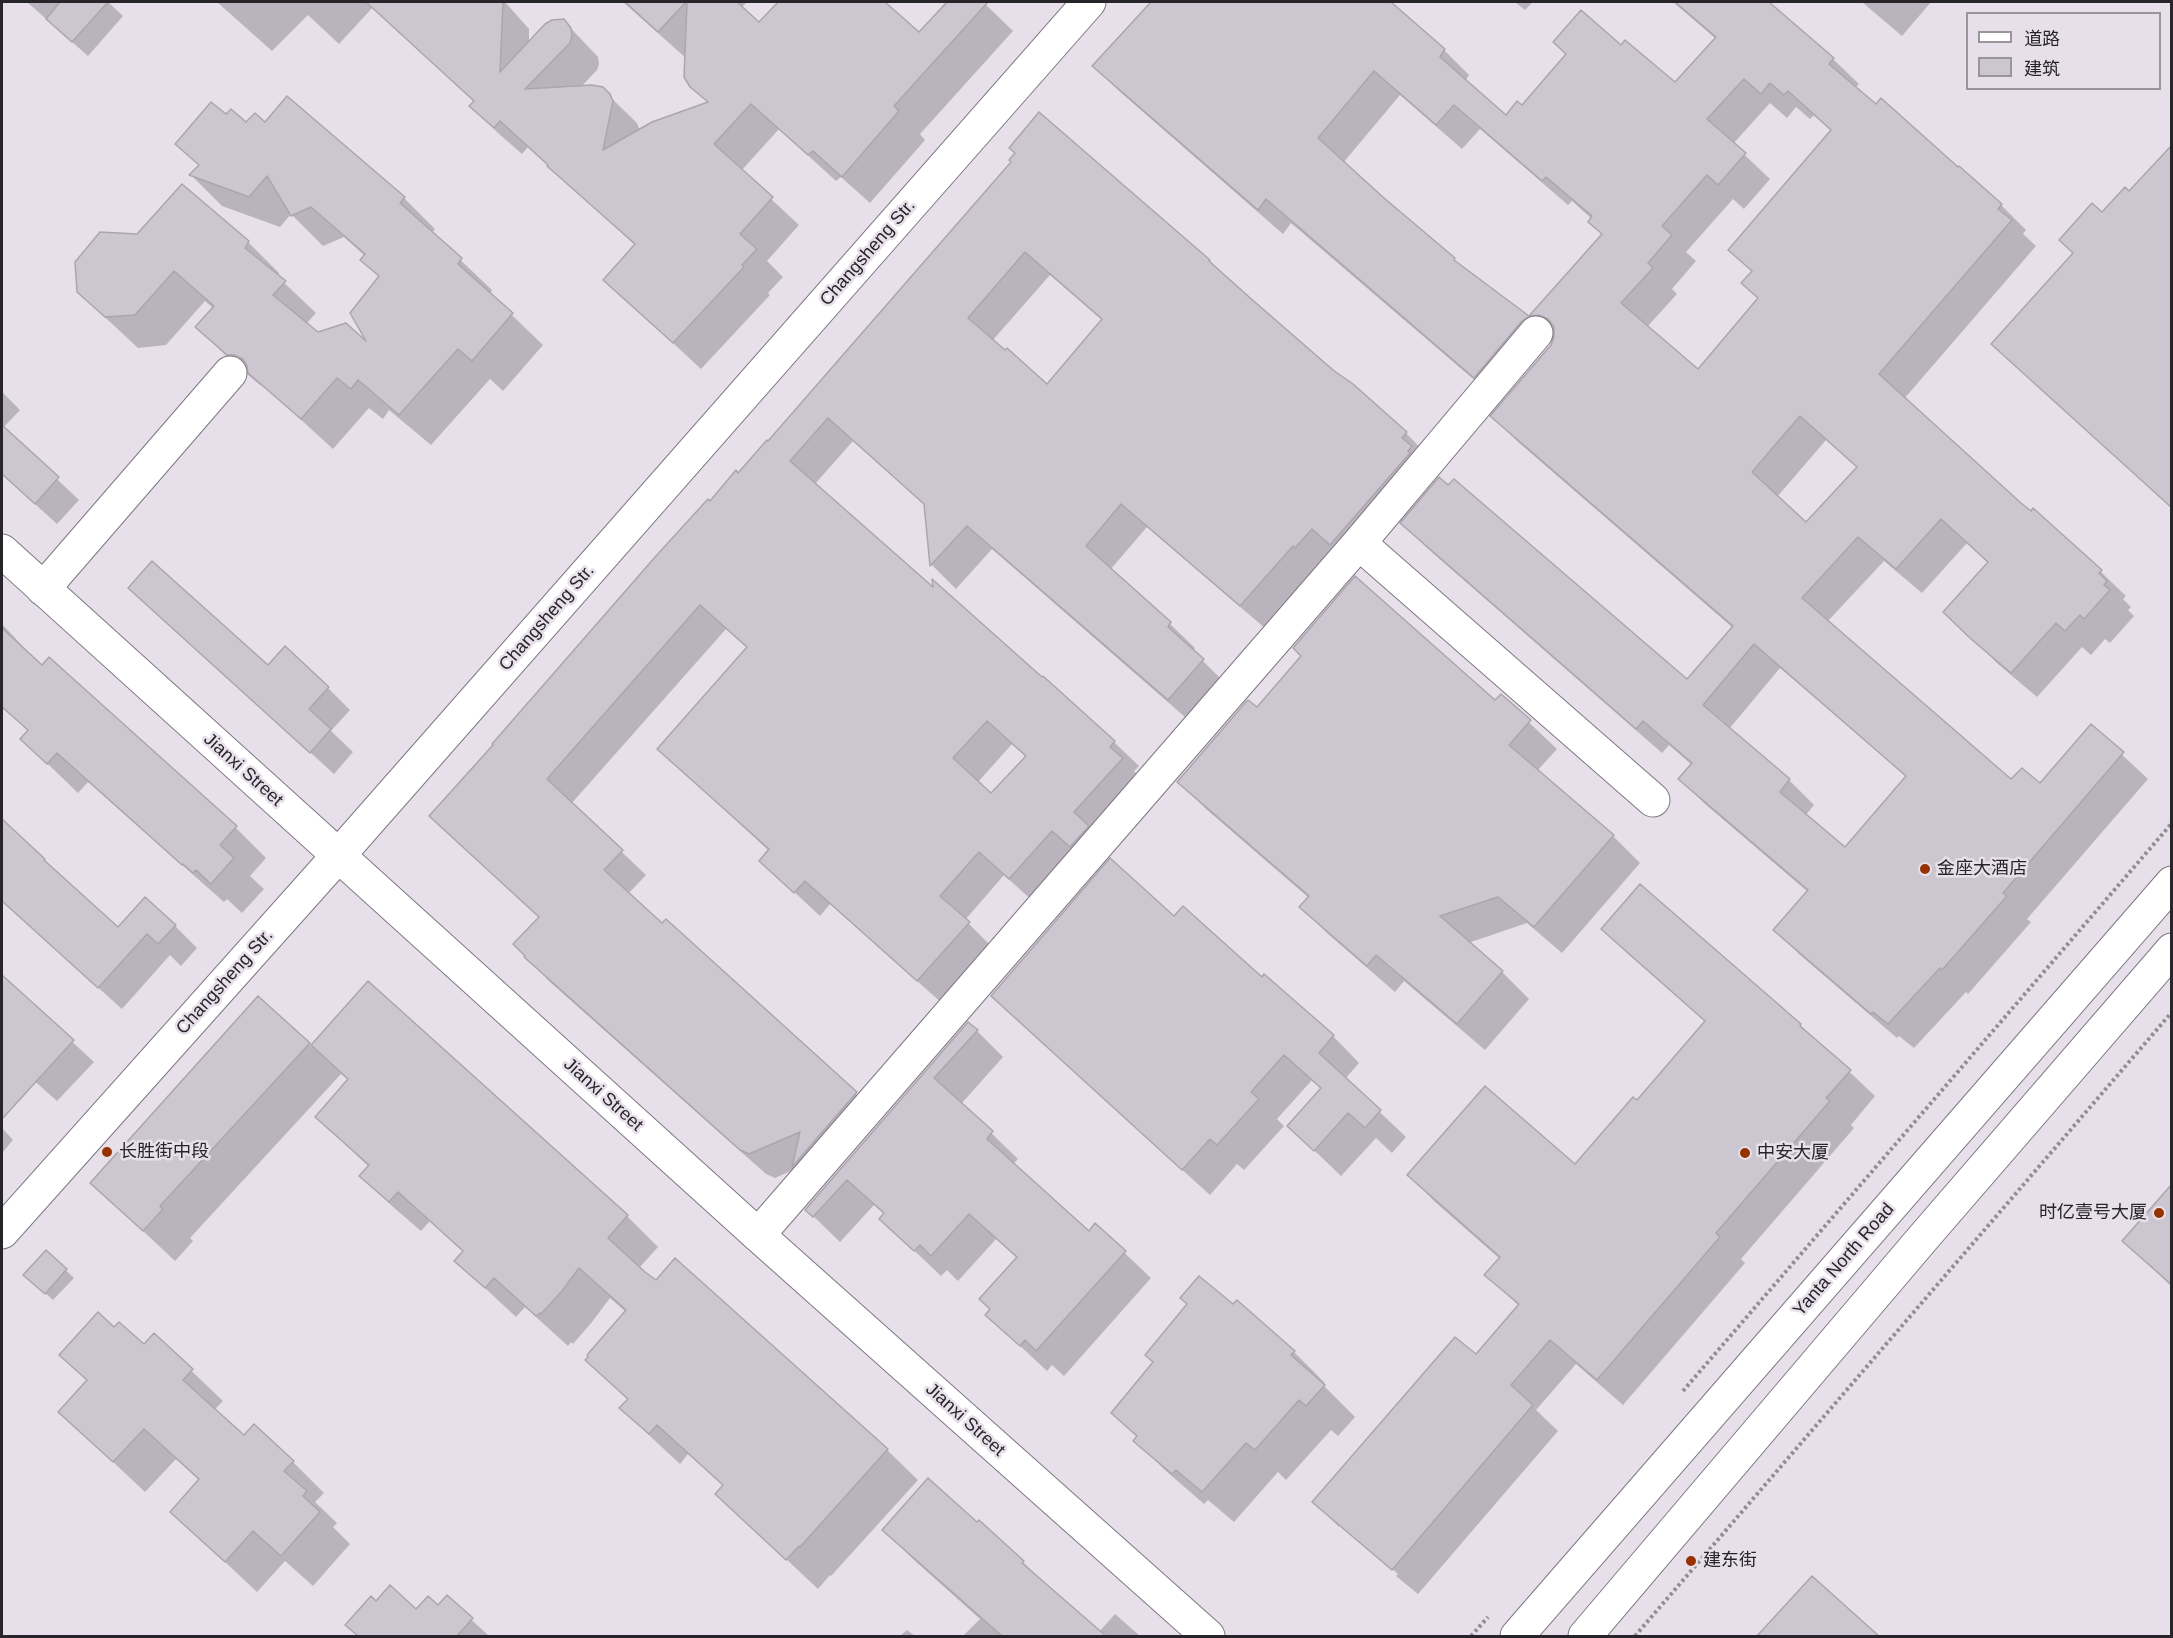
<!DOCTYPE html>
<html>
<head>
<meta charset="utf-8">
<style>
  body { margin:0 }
  #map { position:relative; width:2173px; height:1638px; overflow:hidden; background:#e7e0eb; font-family:Helvetica,"Noto Sans SC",sans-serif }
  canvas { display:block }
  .frame { position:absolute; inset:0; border:3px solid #272529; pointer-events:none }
  .legend { position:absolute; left:1966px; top:12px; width:195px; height:78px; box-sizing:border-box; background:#e7e0eb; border:2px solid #9a959d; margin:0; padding:8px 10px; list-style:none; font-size:18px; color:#272529 }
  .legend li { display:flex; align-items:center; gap:12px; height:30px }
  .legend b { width:30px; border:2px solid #9a959d }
</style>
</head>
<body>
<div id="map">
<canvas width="2173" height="1638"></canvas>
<div class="frame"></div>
<ul class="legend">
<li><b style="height:8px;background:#fff"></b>道路</li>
<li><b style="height:16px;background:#ccc6d0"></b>建筑</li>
</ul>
</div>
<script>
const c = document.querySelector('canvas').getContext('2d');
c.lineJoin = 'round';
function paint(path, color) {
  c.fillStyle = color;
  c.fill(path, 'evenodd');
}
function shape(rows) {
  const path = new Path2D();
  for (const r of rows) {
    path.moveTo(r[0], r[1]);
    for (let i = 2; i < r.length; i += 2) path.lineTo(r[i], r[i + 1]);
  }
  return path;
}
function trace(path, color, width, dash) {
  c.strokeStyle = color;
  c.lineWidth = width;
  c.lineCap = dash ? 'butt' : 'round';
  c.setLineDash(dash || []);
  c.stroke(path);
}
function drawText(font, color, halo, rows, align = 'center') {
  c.font = font + ' Helvetica,"Noto Sans SC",sans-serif';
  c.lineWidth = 5;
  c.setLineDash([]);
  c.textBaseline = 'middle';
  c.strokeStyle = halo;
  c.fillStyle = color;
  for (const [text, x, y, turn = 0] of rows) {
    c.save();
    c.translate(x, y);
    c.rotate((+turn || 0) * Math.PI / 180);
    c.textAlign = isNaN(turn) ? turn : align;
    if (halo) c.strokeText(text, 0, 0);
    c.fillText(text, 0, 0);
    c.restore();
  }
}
paint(shape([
  [27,2,108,2,123,16,88,56],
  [217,2,505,2,529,29,529,43,563,20,598,57,599,64,597,70,580,88,609,96,637,123,640,131,709,103,692,86,687,59,623,2,747,2,741,8,759,24,780,2,883,2,919,35,949,2,983,2,1013,31,920,134,925,140,870,203,841,177,836,181,779,129,741,171,799,225,767,261,783,277,768,293,770,295,701,369,605,280,636,246,528,147,522,154,498,133,471,106,475,102,374,6,339,44,308,15,272,51],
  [1160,2,1389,2,1444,50,1469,75,1465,81,1506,117,1621,47,1675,85,1716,39,1673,2,1771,2,1769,3,1833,59,1859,84,1855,88,2001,205,2026,230,2023,234,2036,246,1904,399,2020,504,2100,571,2126,596,2123,599,2131,607,2128,610,2134,616,2110,643,2105,639,2091,655,2082,647,2037,697,1998,664,1945,611,1988,563,1967,543,1922,593,1884,561,1827,622,2011,782,2040,785,2091,726,2148,779,2027,919,2031,922,1968,994,1966,992,1914,1048,1899,1036,1897,1038,1800,955,1775,930,1808,892,1705,804,1680,779,1692,765,1669,745,1662,753,1427,548,1402,523,1448,488,1687,682,1733,628,1517,441,1492,416,1555,340,1547,345,1500,402,1291,223,1283,234,1119,91,1094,66,1134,31],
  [1400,95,1462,149,1480,129,1568,205,1572,201,1592,219,1603,235,1529,318,1468,272,1343,163],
  [1770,103,1787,118,1796,107,1810,119,1814,115,1832,131,1730,250,1753,272,1743,283,1759,299,1699,371,1647,327,1677,294,1672,289,1696,261,1686,252,1733,199,1744,209,1770,179,1733,144],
  [1826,440,1858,468,1806,524,1777,497],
  [1780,668,1907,777,1845,849,1805,816,1814,805,1789,780,1729,729],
  [1515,2,1533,2,1525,10],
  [1862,2,1931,2,1902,36],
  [1040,114,1406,433,1430,458,1266,629,1147,527,1110,570,1170,624,1195,648,1193,651,1227,685,1193,724,992,549,956,589,932,565,926,506,853,441,814,485,934,591,1043,678,1114,742,1139,766,1134,771,1146,784,1034,902,1004,875,965,920,993,948,943,1004,830,904,820,916,761,861,769,851,659,749,748,649,726,629,571,804,646,875,628,894,662,925,666,921,881,1117,795,1169,775,1178,766,1174,550,982,526,957,540,918,431,816,711,503,738,475,1013,162],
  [1050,275,1103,321,1047,386,992,341],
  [1012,744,1026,757,991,795,978,782],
  [226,116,246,124,265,124,404,198,435,229,432,233,492,290,490,294,543,345,503,391,490,379,431,445,389,410,383,419,369,408,333,449,263,385,260,385,228,358,198,327,214,309,205,301,166,345,138,348,78,292,137,235,182,186,248,242,279,273,277,276,316,313,306,324,318,333,372,346,380,278,362,260,365,256,344,237,323,246,291,214,280,227,222,206,191,175,200,166,177,144],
  [2172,146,2172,508,1993,344,2074,254,2102,214,2129,193],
  [2,392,20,410,3,428,79,500,57,524,2,474],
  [130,588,268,667,328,688,350,710,331,731,353,752,334,774],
  [2,624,42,667,49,659,236,828,266,858,250,876,264,889,242,913,227,899,224,902,88,782,78,793,22,739,28,731,5,708,8,705,2,700],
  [1501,696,1557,749,1537,771,1613,836,1640,863,1562,953,1527,923,1468,943,1502,972,1529,999,1485,1050,1404,981,1395,992,1328,934,1301,907,1309,898,1206,809,1179,782,1257,709,1495,702],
  [2,822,118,929,175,926,197,948,181,966,170,955,122,1009,2,901],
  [1174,918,1262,979,1264,977,1333,1036,1359,1063,1345,1079,1406,1137,1392,1153,1376,1138,1341,1176,1289,1126,1322,1090,1312,1080,1277,1119,1284,1126,1244,1170,1237,1164,1210,1195,1019,1022,993,996],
  [1603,929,1800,1025,1875,1096,1851,1125,1854,1128,1741,1259,1745,1263,1623,1405,1576,1364,1536,1410,1558,1431,1418,1594,1396,1576,1398,1574,1339,1523,1339,1527,1314,1502,1476,1357,1519,1306,1486,1275,1500,1259,1434,1201,1409,1175,1575,1166,1637,1102,1706,1022,1628,954],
  [2,977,94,1062,57,1101,2,1052],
  [368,983,627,1216,658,1247,639,1268,656,1283,676,1261,887,1450,918,1480,831,1576,830,1575,818,1589,717,1494,724,1486,688,1454,680,1464,652,1438,621,1408,628,1400,587,1360,626,1312,610,1298,592,1322,573,1344,571,1342,568,1346,525,1307,516,1317,456,1261,464,1252,430,1221,421,1231,392,1206,361,1176,369,1167,317,1117,349,1081,341,1074,190,1238,193,1241,175,1261,92,1183,258,998,312,1047],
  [977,1031,1003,1057,961,1104,1018,1159,1013,1164,1089,1233,1095,1225,1151,1278,1064,1376,1052,1365,1047,1371,987,1315,1017,1258,996,1239,958,1281,947,1270,941,1276,881,1219,885,1215,874,1205,840,1242,807,1210],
  [2,1128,13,1140,2,1153],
  [2172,1186,2172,1287,2124,1241],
  [46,1252,74,1278,53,1300,33,1282],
  [114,1329,144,1347,154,1335,223,1401,214,1410,244,1437,293,1462,324,1493,315,1502,337,1523,333,1527,350,1544,313,1586,285,1561,257,1592,172,1512,200,1481,176,1459,145,1492,60,1412,88,1381,61,1355],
  [1294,1352,1325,1383,1323,1385,1355,1417,1338,1436,1331,1430,1286,1480,1278,1472,1234,1522,1208,1500,1204,1504,1166,1471,1135,1441,1138,1438,1113,1413],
  [884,1530,1023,1562,1052,1591,1099,1632,1115,1614,1140,1636,963,1636,980,1619,913,1559],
  [1812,1578,1876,1636,1759,1636],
  [447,1597,489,1636,359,1636,347,1625,376,1603,416,1611,438,1607],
  [907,1630,915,1636,900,1636]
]), '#0003');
const building = shape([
  [60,2,108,2,72,42,46,19,60,2],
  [366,2,503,2,500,72,545,24,552,20,564,19,571,28,572,36,570,43,525,89,592,85,603,87,610,94,613,101,603,150,652,122,708,102,690,87,684,77,687,2,737,2,759,22,778,2,885,2,919,32,947,2,988,2,894,106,899,111,842,177,813,151,808,155,751,104,714,144,773,197,740,234,757,249,742,265,744,267,673,343,603,280,635,244,547,166,548,165,500,121,494,128,469,106,474,101,366,2],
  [625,2,686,2,658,32,625,2],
  [1151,2,1391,2,1445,49,1440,57,1506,115,1517,101,1522,105,1566,54,1553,42,1581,10,1621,45,1625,40,1675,82,1716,37,1675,2,1769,2,1834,58,1829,64,1876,104,1881,98,1958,167,1959,166,2002,204,1998,209,2012,220,1879,374,2021,503,2031,511,2033,508,2102,570,2099,573,2107,581,2104,585,2110,590,2084,619,2080,615,2065,631,2056,623,2011,673,1971,639,1943,612,1988,562,1941,519,1896,569,1858,537,1802,598,2011,779,2022,768,2040,783,2091,724,2124,752,2003,893,2007,896,1942,970,1940,968,1888,1024,1873,1012,1871,1014,1773,930,1808,890,1678,779,1692,763,1643,721,1636,729,1400,523,1439,477,1448,485,1454,479,1687,679,1733,626,1490,416,1551,345,1554,337,1554,327,1548,319,1539,315,1529,316,1522,321,1474,378,1266,199,1258,210,1092,66,1151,2],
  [1374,71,1436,125,1454,105,1542,181,1546,177,1592,216,1588,222,1602,234,1529,316,1454,260,1455,258,1384,198,1318,138,1374,71],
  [1744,79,1761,94,1770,83,1784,95,1788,91,1831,130,1728,250,1752,271,1741,283,1758,298,1698,369,1621,303,1653,268,1648,263,1672,235,1662,226,1707,175,1718,185,1746,153,1707,119,1744,79],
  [1800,416,1857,467,1806,522,1752,472,1800,416],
  [1754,644,1906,776,1845,847,1780,792,1790,779,1703,705,1754,644],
  [287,96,405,197,400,203,462,258,458,264,513,313,472,361,458,349,399,415,358,380,351,389,337,378,301,419,248,373,247,366,243,359,234,355,227,355,195,327,214,306,174,271,135,315,105,317,77,292,75,262,100,232,137,234,182,184,249,241,245,248,286,281,273,295,318,332,346,323,366,341,350,313,379,276,360,260,365,254,311,207,291,216,267,176,249,197,189,175,199,165,175,144,211,102,226,114,231,109,246,122,255,113,265,122,287,96],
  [1039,112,1210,260,1209,261,1249,297,1333,370,1353,384,1407,432,1402,438,1412,446,1408,451,1410,453,1330,545,1312,529,1295,548,1293,546,1240,606,1121,504,1086,546,1171,622,1168,627,1204,659,1168,700,967,526,930,566,924,504,828,418,790,461,933,587,932,579,1042,677,1043,676,1115,741,1110,747,1123,758,1074,812,1089,826,1070,847,1052,831,1009,879,979,852,940,896,970,922,917,981,805,881,794,893,759,861,769,849,657,749,747,647,700,605,547,779,623,850,604,870,662,923,666,919,857,1092,792,1167,800,1132,749,1154,740,1150,524,957,525,956,513,944,539,917,429,816,493,745,492,744,656,556,708,499,710,501,736,470,738,473,767,440,768,441,1011,162,1009,160,1015,153,1009,148,1039,112],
  [1025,252,1102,319,1047,384,1007,348,1005,350,968,318,1025,252],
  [987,721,1026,756,991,793,953,758,987,721],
  [2172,145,2172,508,1991,344,2073,253,2059,240,2092,203,2102,212,2125,187,2129,191,2172,145],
  [2,425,59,477,35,504,2,474,2,425],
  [152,561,268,665,285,646,329,687,309,709,331,729,310,753,128,588,152,561],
  [1355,576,1495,700,1501,694,1531,720,1509,745,1614,835,1534,927,1498,897,1440,916,1503,971,1457,1024,1376,955,1367,966,1299,907,1309,896,1177,782,1246,702,1248,700,1257,707,1301,656,1293,648,1355,576],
  [2,628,42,665,49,657,237,826,220,845,234,858,211,884,196,870,193,873,183,864,182,865,57,753,47,764,20,739,28,730,2,707,2,628],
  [2,819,45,859,44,860,118,927,145,897,176,925,158,944,147,934,98,988,2,901,2,819],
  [1110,858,1174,916,1183,906,1262,977,1264,974,1334,1035,1319,1053,1381,1110,1365,1128,1348,1113,1314,1151,1287,1126,1321,1088,1284,1055,1251,1092,1259,1099,1217,1145,1210,1139,1182,1170,991,996,1110,858],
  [1640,884,1801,1024,1800,1026,1851,1070,1826,1098,1830,1101,1716,1233,1720,1237,1597,1380,1550,1340,1511,1385,1533,1405,1392,1570,1312,1502,1455,1337,1476,1354,1519,1304,1484,1275,1500,1257,1407,1175,1485,1086,1575,1164,1633,1097,1637,1100,1705,1021,1601,929,1640,884],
  [2,975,74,1040,2,1119,2,975],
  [368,981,628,1215,608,1238,645,1272,656,1280,675,1258,888,1449,800,1547,799,1546,786,1560,715,1494,723,1485,657,1425,649,1434,619,1408,628,1399,585,1360,588,1357,587,1355,626,1310,579,1268,562,1291,541,1314,540,1313,536,1316,494,1278,485,1288,454,1261,463,1251,398,1192,389,1202,359,1176,369,1165,315,1117,348,1079,311,1045,368,981],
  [258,996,310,1043,160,1206,163,1209,143,1231,90,1183,258,996],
  [968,1022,978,1030,934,1078,993,1131,987,1139,1089,1231,1095,1223,1126,1251,1036,1351,1025,1340,1020,1346,985,1315,990,1309,979,1299,1017,1257,969,1214,931,1256,920,1245,914,1251,879,1219,884,1213,847,1180,813,1217,805,1210,968,1022],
  [2172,1184,2172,1285,2122,1241,2172,1184],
  [46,1250,67,1269,45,1294,23,1275,46,1250],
  [1199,1276,1233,1304,1237,1300,1295,1351,1291,1355,1325,1385,1306,1406,1299,1400,1255,1450,1246,1443,1202,1492,1176,1470,1172,1474,1133,1441,1137,1436,1111,1413,1153,1362,1145,1355,1187,1304,1180,1298,1199,1276],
  [98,1312,114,1327,119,1322,144,1344,154,1333,193,1369,183,1380,244,1435,254,1424,294,1461,284,1471,307,1491,303,1496,320,1512,281,1556,253,1531,225,1562,170,1512,199,1479,144,1429,113,1462,58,1412,87,1380,59,1355,98,1312],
  [928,1478,977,1522,979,1520,1024,1561,1022,1563,1106,1636,1002,1636,882,1530,928,1478],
  [1812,1576,1879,1636,1757,1636,1812,1576],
  [390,1585,416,1609,428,1596,438,1605,447,1595,473,1618,457,1636,358,1636,345,1625,371,1596,376,1601,390,1585]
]);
paint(building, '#ccc6d0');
trace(building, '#aba5ae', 1.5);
const minor = shape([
  [1359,543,1653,800],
  [43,589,230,373],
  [758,1235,1359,543,1536,333]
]);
const tertiary = shape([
  [2,551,758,1235,1208,1636],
  [2,1232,338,856,1089,2]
]);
const secondary = shape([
  [1517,1636,2172,883],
  [1585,1636,1923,1238,2172,950]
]);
trace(minor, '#7e7881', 35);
trace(tertiary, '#7e7881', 35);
trace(secondary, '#7e7881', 35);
trace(shape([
  [1683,1391,2172,823],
  [1471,1636,1488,1617],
  [1635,1636,2172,1012]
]), '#918d94', 4, [3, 3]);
trace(minor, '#fff', 33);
trace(tertiary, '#fff', 33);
trace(secondary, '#fff', 33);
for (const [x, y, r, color] of [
  [1925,869,6,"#963100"],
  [107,1152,6,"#963100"],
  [1745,1153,6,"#963100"],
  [2159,1213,6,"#963100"],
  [1691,1561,6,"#963100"]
]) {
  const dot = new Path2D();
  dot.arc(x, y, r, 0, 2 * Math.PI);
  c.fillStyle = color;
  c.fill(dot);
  trace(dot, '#e7e0eb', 2);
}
drawText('18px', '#272529', '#e7e0eb', [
  ["Changsheng Str.",868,253,-49],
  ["Changsheng Str.",547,618,-49],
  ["Jianxi Street",243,770,42],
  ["Changsheng Str.",225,982,-48],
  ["Jianxi Street",603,1095,42],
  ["Yanta North Road",1844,1260,-49],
  ["Jianxi Street",965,1420,42]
]);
drawText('18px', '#272529', '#e7e0eb', [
  ["金座大酒店",1937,869],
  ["长胜街中段",119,1152],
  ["中安大厦",1757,1153],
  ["时亿壹号大厦",2147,1213,"right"],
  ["建东街",1703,1561]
], 'left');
</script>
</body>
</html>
